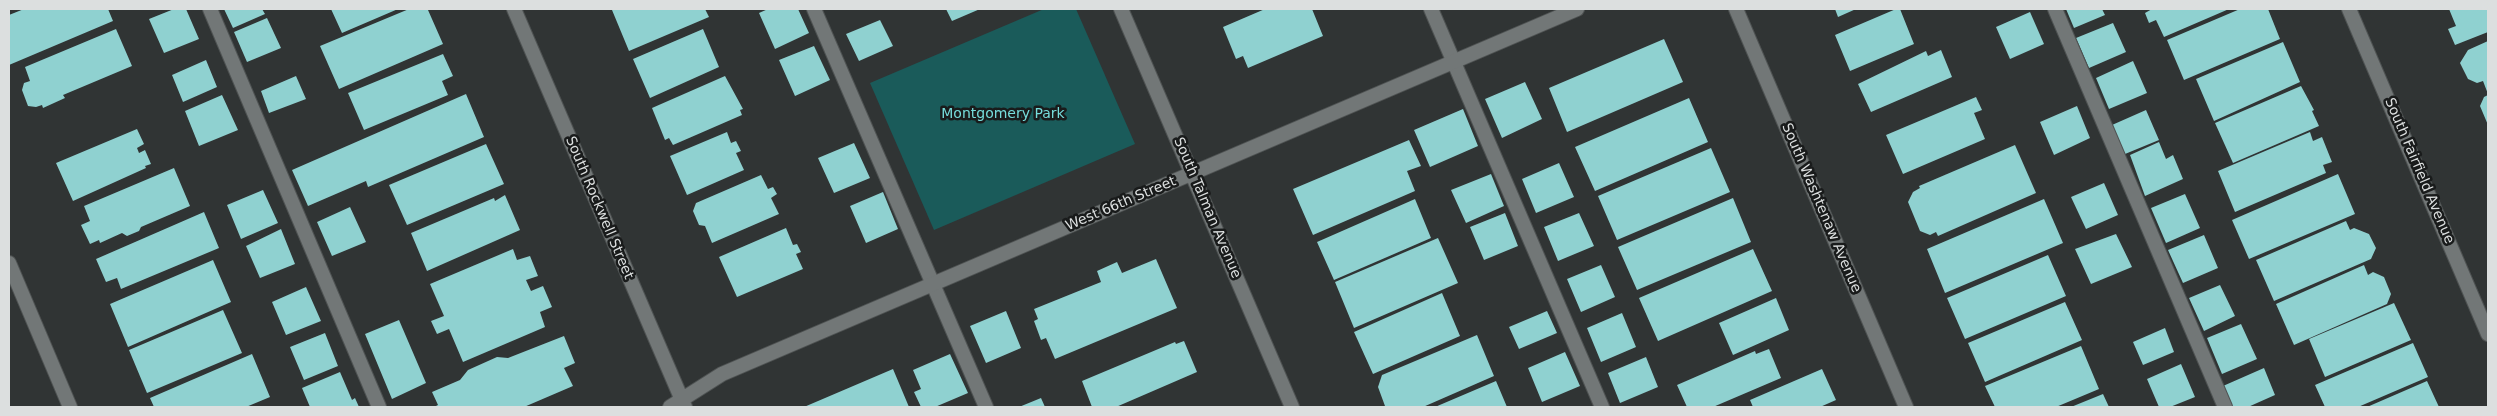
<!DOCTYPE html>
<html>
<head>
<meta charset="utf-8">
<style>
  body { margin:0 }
  #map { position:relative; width:2497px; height:416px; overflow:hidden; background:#303434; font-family:"DejaVu Sans",sans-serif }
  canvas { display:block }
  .frame { position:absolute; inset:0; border:10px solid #dcdfdf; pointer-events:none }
</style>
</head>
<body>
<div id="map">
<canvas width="2497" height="416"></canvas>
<div class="frame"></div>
</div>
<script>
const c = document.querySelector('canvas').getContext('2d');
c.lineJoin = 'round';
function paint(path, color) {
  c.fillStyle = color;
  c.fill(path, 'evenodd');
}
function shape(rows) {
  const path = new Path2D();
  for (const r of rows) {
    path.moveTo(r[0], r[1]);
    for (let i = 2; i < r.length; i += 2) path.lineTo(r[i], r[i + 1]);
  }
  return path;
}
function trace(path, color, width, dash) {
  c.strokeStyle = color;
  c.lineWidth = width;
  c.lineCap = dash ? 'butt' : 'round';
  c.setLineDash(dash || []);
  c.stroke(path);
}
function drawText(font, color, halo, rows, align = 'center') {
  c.font = font + ' "DejaVu Sans",sans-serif';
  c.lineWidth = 5;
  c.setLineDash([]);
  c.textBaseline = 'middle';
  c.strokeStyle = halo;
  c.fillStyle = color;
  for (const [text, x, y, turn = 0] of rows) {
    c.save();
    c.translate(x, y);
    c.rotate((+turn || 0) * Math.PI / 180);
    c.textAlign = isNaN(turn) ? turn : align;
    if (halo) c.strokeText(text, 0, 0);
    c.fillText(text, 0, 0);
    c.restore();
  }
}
paint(shape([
  [1044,9,1076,9,1135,144,934,230,870,83]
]), '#1a5b5a');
paint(shape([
  [24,9,108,9,113,21,9,65,9,15],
  [174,9,186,9,199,39,164,53,149,19],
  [224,9,262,9,265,14,233,28],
  [331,9,398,9,342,33],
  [409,9,428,10,443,44,339,89,320,46],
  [616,9,705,9,709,17,629,51,612,10],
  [768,9,798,9,809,33,775,49,759,13],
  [946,9,980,9,952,21],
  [1265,9,1312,9,1323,36,1248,68,1243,56,1236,59,1223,27],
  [1835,9,1856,9,1838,17],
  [1896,9,1900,9,1914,44,1850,71,1835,35],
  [2066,9,2102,9,2105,15,2074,28],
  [2152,9,2151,9,2229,9,2164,37,2156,20,2149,23,2145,13],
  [2240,9,2268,9,2280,39,2184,80,2167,40],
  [2449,9,2488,9,2488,32,2455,45,2448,29,2456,26],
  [2030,12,2044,44,2010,59,1996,27],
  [267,18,281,48,247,62,234,32],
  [880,20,893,46,859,61,846,34],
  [2113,23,2126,52,2089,68,2076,38],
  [116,29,132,66,63,95,65,98,43,108,42,105,36,107,28,106,22,90,24,83,30,81,25,67],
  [703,29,719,67,650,98,633,59],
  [1664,39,1683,82,1567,132,1549,88],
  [2488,41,2488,94,2483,81,2477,83,2468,79,2460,63,2468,50],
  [2283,42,2300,82,2214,121,2196,79],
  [814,46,830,80,795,96,779,60],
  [1941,50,1952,77,1871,112,1858,84,1926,51,1928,56],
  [443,54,453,76,442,81,448,95,364,130,348,93],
  [206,60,217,87,183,102,172,75],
  [2133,61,2147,93,2109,109,2096,78],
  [296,76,306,99,269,113,261,91],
  [725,76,743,109,740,110,742,115,673,145,669,138,665,140,652,108],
  [1525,82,1542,119,1502,138,1485,99],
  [2301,86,2314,110,2312,111,2319,126,2233,163,2215,123],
  [466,94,484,137,368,187,366,181,308,206,292,170],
  [222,95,238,130,199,146,185,111],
  [2488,95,2488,125,2480,106,2484,97],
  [1976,97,1982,110,1974,113,1985,139,1903,174,1886,135],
  [1689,98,1708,142,1595,191,1575,147],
  [2077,106,2090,138,2054,155,2040,122],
  [1463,109,1478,146,1430,167,1414,130],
  [2146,110,2159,140,2125,154,2112,125],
  [137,129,144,144,137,148,139,153,145,150,151,164,145,166,146,168,73,201,56,163],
  [727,132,731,143,736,141,741,151,736,153,744,170,687,195,670,156],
  [2310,132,2313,141,2322,137,2332,162,2323,165,2326,173,2235,212,2218,171],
  [1409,140,1421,166,1407,171,1415,191,1313,235,1293,189],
  [2159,142,2166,159,2173,155,2183,179,2145,196,2130,155],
  [854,143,870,178,834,193,818,158],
  [486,144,504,184,407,225,389,185],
  [2015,145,2036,193,1938,236,1936,232,1930,235,1920,231,1908,202,1913,192,1920,188,1919,186],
  [1711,148,1730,192,1617,240,1598,196],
  [1559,163,1574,197,1536,213,1522,179],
  [174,168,190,206,141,227,139,231,127,236,122,233,100,243,99,240,90,244,81,225,90,221,84,206],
  [1491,174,1504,206,1466,223,1451,190],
  [2338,174,2355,214,2249,259,2232,220],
  [761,175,768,189,773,187,777,194,771,198,779,214,712,243,705,226,699,225,693,211,696,203],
  [2104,183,2118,215,2086,229,2071,197],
  [263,190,278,223,241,239,227,205],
  [883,192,898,229,866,243,850,206],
  [2185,194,2200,228,2166,243,2151,208],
  [505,195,520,230,427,271,411,233,494,198,495,201],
  [1733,198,1751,242,1637,290,1618,247],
  [1415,199,1431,238,1334,280,1317,242],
  [2044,199,2063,243,1945,293,1927,249],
  [350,207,366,242,332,256,317,222],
  [204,212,219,248,121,289,117,278,106,282,96,259],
  [1505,213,1518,246,1484,260,1470,227],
  [1579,213,1594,246,1558,261,1544,227],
  [2346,221,2350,230,2354,228,2369,234,2376,248,2371,259,2274,301,2256,260],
  [786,228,793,245,797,244,801,252,796,254,803,269,737,297,719,257],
  [281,229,295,264,260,278,246,246],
  [2116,234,2132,267,2091,284,2075,249],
  [2204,235,2218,268,2183,283,2168,250],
  [1438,238,1458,283,1354,328,1335,282],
  [513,249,517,260,530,256,538,276,526,280,531,291,543,286,552,307,540,312,545,327,463,362,449,329,437,334,431,321,444,316,430,284],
  [1753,249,1772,291,1658,341,1639,298],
  [2048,255,2066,296,1965,339,1947,298],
  [1156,259,1177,308,1055,359,1046,338,1041,340,1034,321,1038,319,1034,309,1101,282,1097,271,1117,262,1122,273],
  [213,260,231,302,128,347,110,304],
  [1601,265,1615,297,1581,312,1567,279],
  [2364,265,2368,275,2373,272,2384,277,2391,294,2387,304,2294,345,2276,304],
  [2220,285,2235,316,2204,331,2189,298],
  [306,287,321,321,286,335,272,302],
  [1442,293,1460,336,1373,374,1354,332],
  [1776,298,1789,330,1733,355,1719,323],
  [2065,302,2082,340,1985,382,1968,343],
  [2394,303,2411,340,2325,377,2309,339],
  [223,310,242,353,147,393,129,350],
  [1006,311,1021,348,986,363,970,326],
  [1547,311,1557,333,1519,349,1509,327],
  [1622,313,1636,347,1601,362,1587,328],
  [399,320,426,383,392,399,365,334],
  [2241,324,2257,359,2222,374,2207,338],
  [2165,328,2174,352,2143,365,2133,342],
  [325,333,338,366,304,380,290,347],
  [1477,335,1494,376,1423,407,1385,406,1378,387,1382,375],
  [564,336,575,363,564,368,573,386,524,407,434,407,438,405,432,392,460,380,468,370,497,357,508,358],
  [1184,341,1197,372,1116,407,1092,407,1082,381,1175,342,1176,344],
  [2413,343,2428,377,2358,407,2325,407,2315,385],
  [2081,346,2099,389,2056,407,1995,407,1985,386],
  [1769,349,1781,378,1713,407,1687,407,1677,385,1755,351,1756,354],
  [1565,352,1580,386,1542,402,1528,368],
  [252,354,270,397,246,407,154,407,150,398],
  [950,354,968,393,935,407,921,407,914,392,921,389,913,370],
  [1646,357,1658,387,1620,403,1608,373],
  [2181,364,2195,397,2170,407,2159,407,2147,379],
  [2264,368,2275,395,2248,407,2232,407,2223,386],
  [893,369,909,407,804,407],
  [1822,369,1836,400,1820,407,1753,407,1750,400],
  [340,372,352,400,355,398,359,407,310,407,302,388],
  [1496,381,1507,407,1435,407],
  [2427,381,2439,407,2367,407],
  [2103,394,2109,407,2071,407],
  [1041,398,1045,407,1019,407]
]), '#8fd1d0');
const service = shape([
  [210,9,379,407],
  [814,9,986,407],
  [1431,9,1602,407],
  [2055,9,2225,407]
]);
const minor = shape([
  [514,9,685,407],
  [1121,9,1292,407],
  [1736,9,1906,407],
  [2349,9,2488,334],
  [9,263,70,407],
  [670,407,722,374,1577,9]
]);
trace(service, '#4f5353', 16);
trace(minor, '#4f5353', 16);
trace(service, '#727777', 14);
trace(minor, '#727777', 14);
drawText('14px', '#76dddc', '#191b1b', [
  ["Montgomery Park",1003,114]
]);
drawText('14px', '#dcdfdf', '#191b1b', [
  ["South Fairfield Avenue",2419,171,67],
  ["West 66th Street",1121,204,-23],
  ["South Rockwell Street",599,208,67],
  ["South Talman Avenue",1207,208,67],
  ["South Washtenaw Avenue",1821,208,67]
]);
</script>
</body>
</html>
